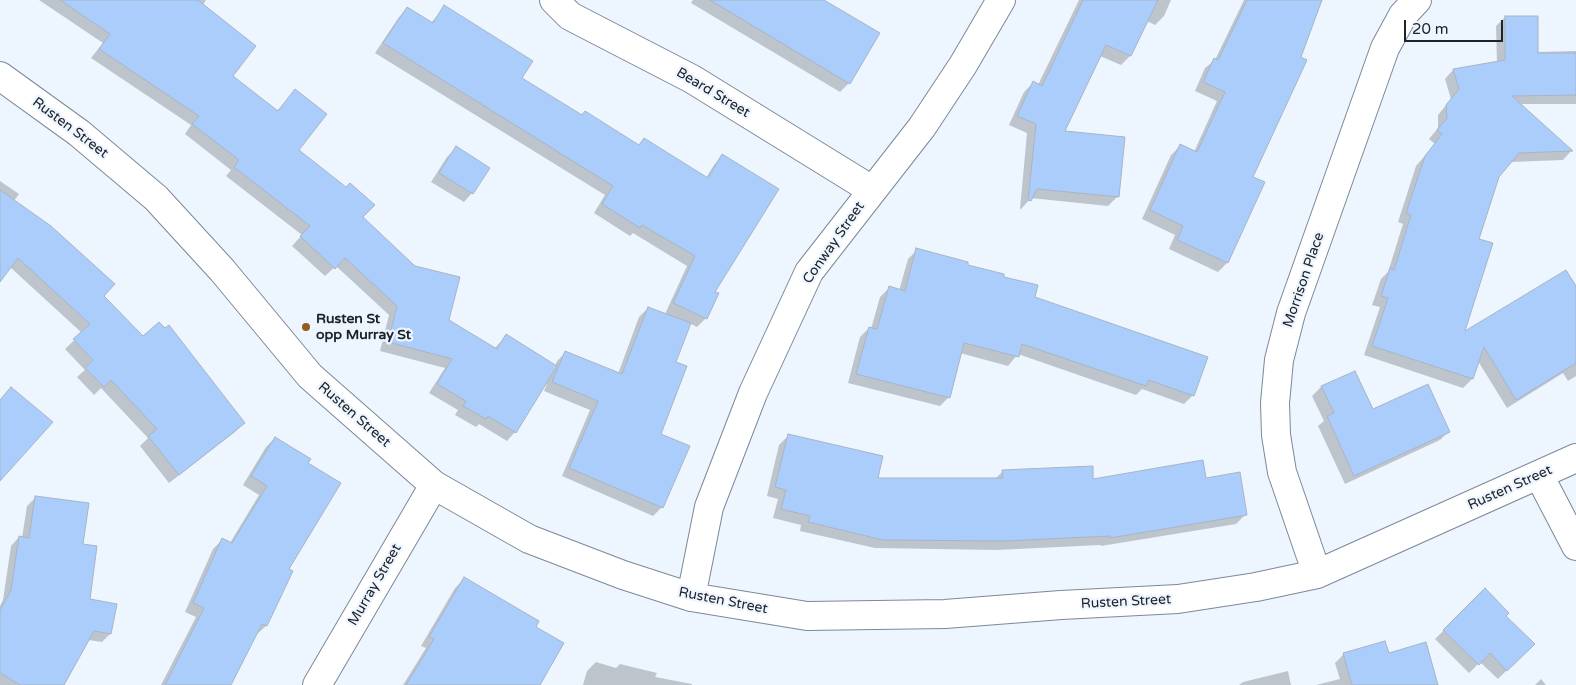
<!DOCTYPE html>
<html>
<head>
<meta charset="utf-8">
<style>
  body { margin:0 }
  #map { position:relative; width:1576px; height:685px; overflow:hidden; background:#edf5ff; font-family:"Varela Round",sans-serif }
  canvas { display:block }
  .scale { position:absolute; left:1404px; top:20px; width:99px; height:22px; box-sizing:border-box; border:2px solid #20242a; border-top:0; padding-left:6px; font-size:15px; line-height:18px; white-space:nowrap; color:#20242a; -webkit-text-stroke:4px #edf5ff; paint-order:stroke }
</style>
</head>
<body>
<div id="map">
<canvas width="1576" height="685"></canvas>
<div class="scale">20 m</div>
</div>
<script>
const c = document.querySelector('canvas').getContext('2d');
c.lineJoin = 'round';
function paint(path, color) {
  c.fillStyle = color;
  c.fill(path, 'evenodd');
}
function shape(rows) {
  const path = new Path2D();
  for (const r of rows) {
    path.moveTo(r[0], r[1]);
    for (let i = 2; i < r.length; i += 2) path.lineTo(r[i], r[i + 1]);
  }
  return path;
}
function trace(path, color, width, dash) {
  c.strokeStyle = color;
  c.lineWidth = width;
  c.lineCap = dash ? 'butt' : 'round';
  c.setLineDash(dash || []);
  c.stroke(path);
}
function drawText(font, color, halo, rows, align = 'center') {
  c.font = font + ' "Varela Round",sans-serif';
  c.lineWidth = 4.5;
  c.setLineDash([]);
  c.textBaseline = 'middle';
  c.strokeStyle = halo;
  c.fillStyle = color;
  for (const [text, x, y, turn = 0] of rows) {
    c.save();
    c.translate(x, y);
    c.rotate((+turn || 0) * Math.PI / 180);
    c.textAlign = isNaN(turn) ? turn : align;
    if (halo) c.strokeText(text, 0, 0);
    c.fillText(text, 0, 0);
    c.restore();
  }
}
paint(shape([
  [39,0,206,0,203,5,231,76,277,111,295,91,297,151,361,217,448,321,494,349,506,336,555,366,557,361,566,352,618,374,639,317,648,308,665,314,687,266,633,233,630,236,594,213,605,195,375,53,399,17,408,8,431,23,445,6,520,79,582,116,638,146,644,140,706,178,714,165,722,156,713,292,706,318,697,327,689,323,675,363,660,435,662,507,653,516,562,476,590,410,544,391,547,384,546,383,515,432,507,441,479,424,476,427,455,415,458,410,429,393,445,368,380,351,389,315,336,266,325,276,292,246,302,235,226,176,231,170,185,134,191,125,91,58,103,43],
  [693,0,821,0,849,83,840,92,691,3],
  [1079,0,1171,0,1164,16,1155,25,1147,21,1130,56,1121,65,1100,56,1063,132,1117,197,1108,206,1031,198,1021,209,1020,209,1027,133,1009,125,1024,92,1033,83,1038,85],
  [1244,0,1321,0,1251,178,1263,183,1227,263,1218,272,1169,249,1175,235,1142,219,1171,155,1180,146,1194,152,1217,101,1195,91,1205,68,1215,60],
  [1505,17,1537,52,1576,51,1576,104,1519,104,1571,151,1563,160,1510,162,1498,176,1477,239,1463,334,1576,288,1576,376,1568,381,1563,373,1507,408,1478,361,1472,379,1463,388,1364,355,1380,307,1372,305,1381,279,1388,272,1403,224,1398,222,1416,166,1435,144,1429,139,1438,128,1438,115,1451,99,1445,79,1453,70,1497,63,1496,26],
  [456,148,472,193,464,202,431,182,447,157],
  [0,181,19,194,14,201,143,338,243,423,235,432,169,483,140,446,148,438,101,388,94,395,77,377,85,370,65,349,82,333,10,267,0,280],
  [917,250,1002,278,1193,395,1184,404,1142,389,1136,395,1018,354,1008,366,960,353,949,397,940,406,848,383,860,337,869,328,871,329,880,297,889,288,899,291,908,259],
  [1354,373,1372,411,1449,431,1440,440,1345,484,1318,426,1324,421,1312,396,1321,387],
  [788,436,876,480,995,479,1003,471,1092,480,1205,480,1245,515,1236,524,1101,546,1101,545,996,550,875,548,800,531,801,525,773,518,778,499,767,496,779,445],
  [275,438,307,464,287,569,291,571,266,626,257,634,255,634,230,685,161,685,196,617,185,612,213,549,222,540,230,543,259,495,243,485,266,447],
  [36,497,88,600,110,634,102,642,88,640,62,685,0,685,0,606,3,600,11,546,19,537,22,538,27,506],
  [464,579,534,627,538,685,403,685,426,648,421,646,455,588],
  [1485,590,1504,616,1533,644,1498,679,1480,662,1469,673,1435,639],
  [1344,654,1388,655,1435,685,1316,685,1340,679,1335,663],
  [596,662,616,668,620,664,657,673,655,677,692,684,692,685,583,685,587,671],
  [1288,671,1291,685,1239,685,1243,682],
  [1541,679,1546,685,1535,685]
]), '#0003');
const building = shape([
  [60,0,198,0,256,46,233,76,278,111,295,89,327,114,299,150,346,187,350,183,375,205,363,217,415,266,460,277,449,320,497,349,506,334,557,366,516,433,488,416,486,419,463,406,466,401,437,384,452,359,388,342,397,306,345,258,335,269,300,236,310,226,234,167,239,160,192,124,199,116,99,49,110,34,60,0],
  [710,0,824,0,880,33,850,84,710,0],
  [1083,0,1158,0,1131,56,1106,45,1065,131,1125,137,1119,197,1037,189,1031,201,1028,200,1036,124,1017,116,1033,81,1042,86,1083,0],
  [1247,0,1322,0,1301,57,1307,60,1253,177,1265,182,1228,263,1177,240,1183,226,1150,210,1180,144,1197,152,1225,92,1203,82,1214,58,1218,60,1247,0],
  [444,5,533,61,522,78,582,115,585,111,639,145,644,138,708,178,722,154,779,189,715,292,719,293,707,319,673,303,695,256,642,225,640,228,602,204,613,186,383,43,407,7,433,23,444,5],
  [1505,16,1538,16,1538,53,1576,53,1576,95,1512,96,1573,151,1519,153,1499,177,1479,239,1493,243,1465,331,1566,270,1576,286,1576,363,1516,400,1484,347,1473,379,1372,346,1388,298,1381,296,1390,268,1394,270,1411,215,1406,213,1425,156,1442,134,1437,130,1447,118,1446,105,1459,89,1453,69,1505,60,1505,16],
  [456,146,490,168,473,194,439,173,456,146],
  [0,190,51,226,115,284,104,296,143,336,159,322,165,328,169,325,245,423,179,475,148,436,157,429,111,380,104,387,85,368,93,360,73,339,90,324,18,258,0,282,0,190],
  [916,248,968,262,968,265,1004,274,1004,277,1038,285,1035,297,1208,357,1194,396,1149,380,1146,386,1022,344,1019,357,964,343,950,398,856,374,869,327,877,329,889,286,905,291,916,248],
  [648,307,691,323,676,362,687,366,661,434,690,446,663,508,569,468,598,401,552,382,565,351,622,374,648,307],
  [1355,371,1373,409,1428,384,1450,432,1354,476,1327,416,1334,413,1321,386,1355,371],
  [11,387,53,422,0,481,0,400,11,387],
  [788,434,883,456,878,478,1003,478,1002,470,1093,466,1093,479,1203,460,1206,478,1240,472,1247,515,1110,538,1110,536,1005,541,883,540,808,522,810,516,781,509,786,490,775,487,788,434],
  [275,437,311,459,308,463,341,483,289,569,293,571,267,626,262,624,231,685,165,685,204,608,193,603,222,538,232,543,267,486,251,476,275,437],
  [35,496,89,503,83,544,97,546,90,599,117,604,111,634,94,631,64,685,20,685,0,673,0,610,11,590,19,536,29,538,35,496],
  [464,577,539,621,536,627,564,643,540,685,406,685,434,639,429,637,464,577],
  [1485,588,1509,613,1506,616,1535,644,1507,671,1490,653,1479,665,1443,630,1485,588],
  [1385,641,1389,653,1426,642,1438,685,1352,685,1343,653,1385,641]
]);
paint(building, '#aacdfb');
trace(building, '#a8b4c4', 1);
const minor = shape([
  [554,0,570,16,692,79,872,190],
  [0,76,79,133,156,198,222,270,310,376,434,485,529,539,623,575,691,597,807,616,945,614,1061,605,1178,599,1256,587,1317,574,1576,458],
  [1539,475,1576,546],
  [1317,574,1282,472,1276,435,1275,403,1279,360,1291,313,1385,48,1403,15,1417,0],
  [691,597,709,507,753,393,809,272,922,127,963,65,1001,0],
  [317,685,434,485]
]);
trace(minor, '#7d8998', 30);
trace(minor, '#fff', 28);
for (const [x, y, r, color] of [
  [306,327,5,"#985b1f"]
]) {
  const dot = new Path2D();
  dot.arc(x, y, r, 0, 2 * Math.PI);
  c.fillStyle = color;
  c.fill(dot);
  trace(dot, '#edf5ff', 2);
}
drawText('14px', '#20242a', '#edf5ff', [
  ["Beard Street",713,93,31],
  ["Rusten Street",70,128,37],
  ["Conway Street",834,243,-55],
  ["Morrison Place",1304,280,-71],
  ["Rusten Street",354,415,41],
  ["Rusten Street",1510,488,-24],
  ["Murray Street",375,585,-60],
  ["Rusten Street",723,601,11],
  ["Rusten Street",1126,602,-3]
]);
drawText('bold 14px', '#20242a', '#edf5ff', [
  ["Rusten St",316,319],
  ["opp Murray St",316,335]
], 'left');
</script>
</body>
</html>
